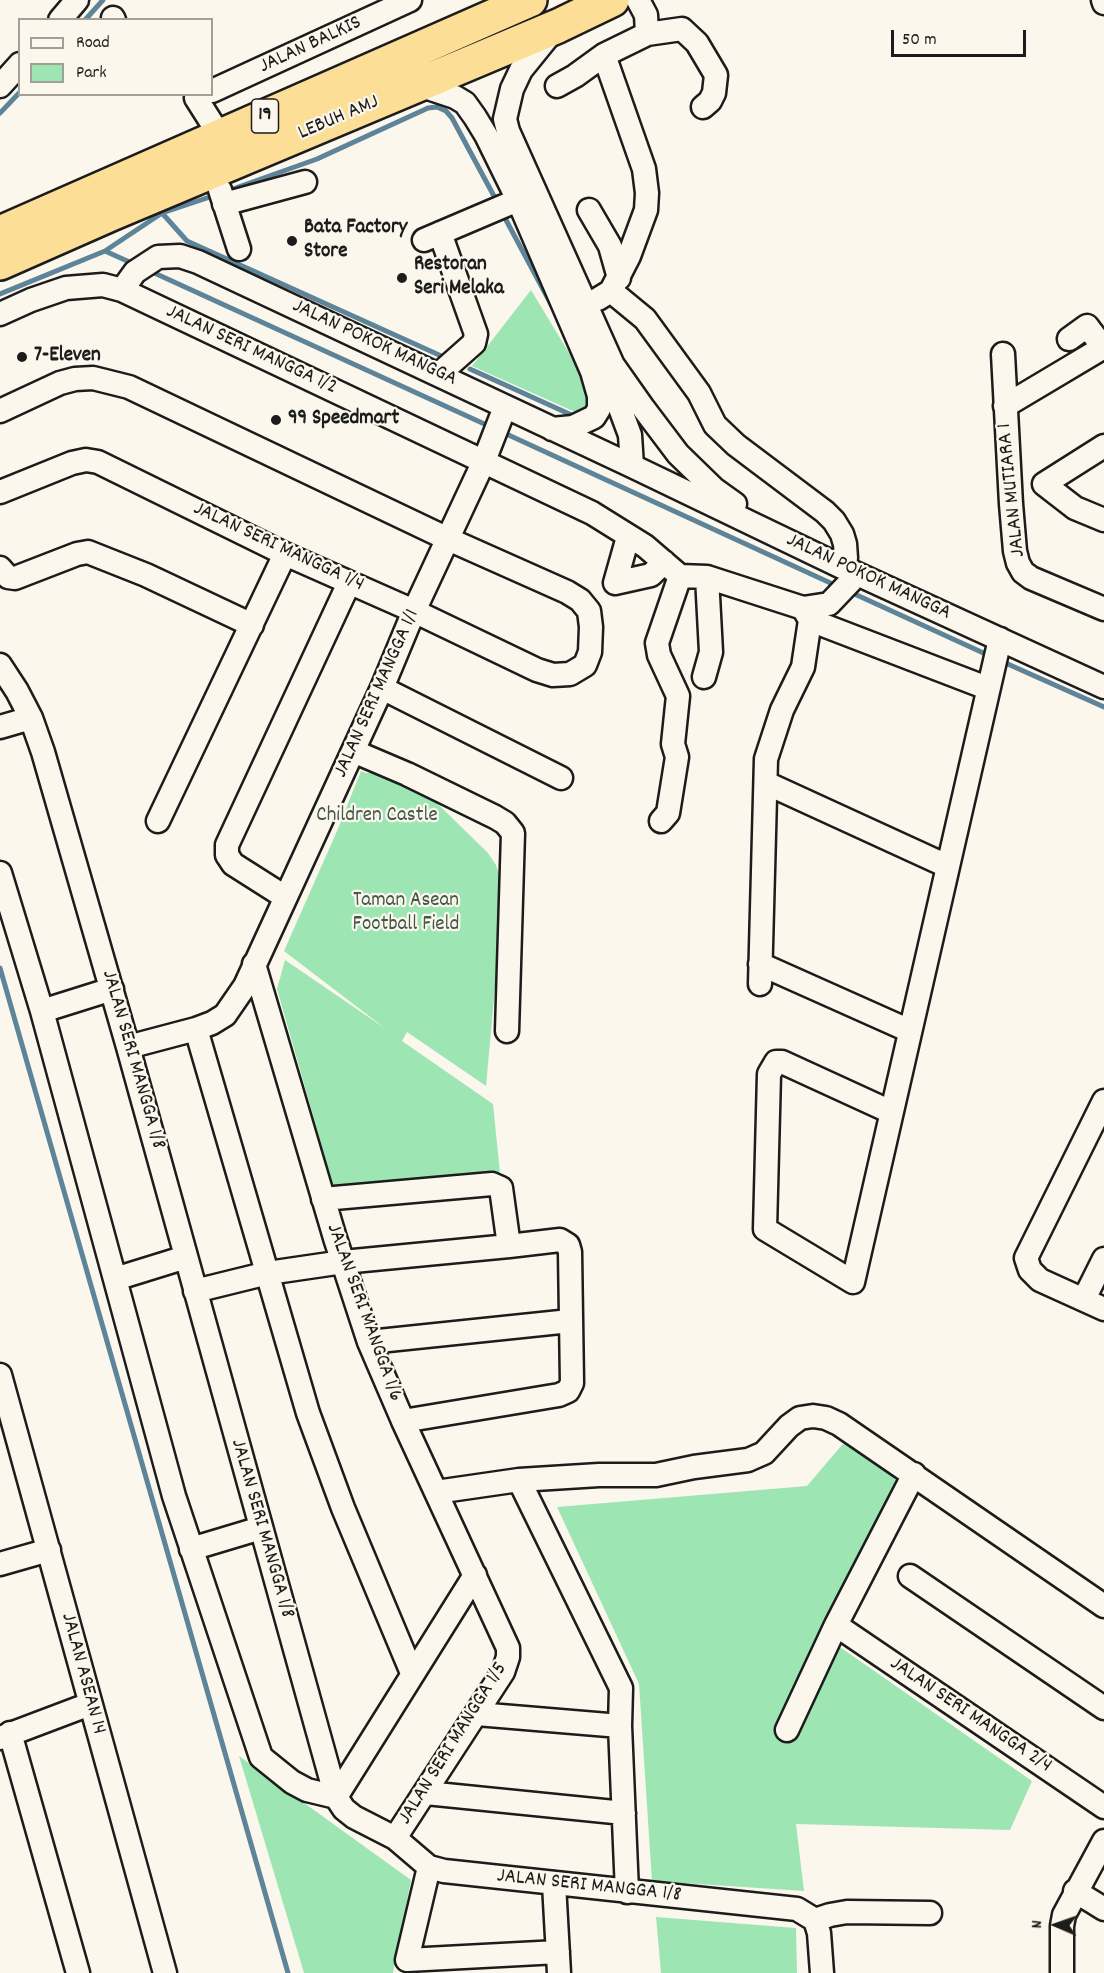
<!DOCTYPE html>
<html>
<head>
<meta charset="utf-8">
<style>
  body { margin:0 }
  #map { position:relative; width:1104px; height:1973px; overflow:hidden; background:#fbf7ec; font-family:Dekko,sans-serif }
  canvas { display:block }
  .legend { position:absolute; left:18px; top:18px; width:195px; height:78px; box-sizing:border-box; background:#fbf7ec; border:2px solid #a29f99; margin:0; padding:8px 10px; list-style:none; font-size:18px; color:#1c1c1c }
  .legend li { display:flex; align-items:center; gap:12px; height:30px }
  .legend b { width:30px; border:2px solid #a29f99 }
  .north { position:absolute; left:1026px; top:1895px; width:60px; height:60px; -webkit-text-stroke:4px #fbf7ec; paint-order:stroke; rotate:272deg; font-size:16px; font-weight:700; line-height:24px; text-align:center; color:#1c1c1c }
  .north::after { content:''; display:block; margin:auto; width:21px; height:27px; background:#1c1c1c; clip-path:polygon(50% 0,100% 100%,50% 72%,0 100%) }
  .scale { position:absolute; left:891px; top:30px; width:135px; height:27px; box-sizing:border-box; border:3px solid #1c1c1c; border-top:0; padding-left:8px; font-size:18px; line-height:21px; white-space:nowrap; color:#1c1c1c; -webkit-text-stroke:4px #fbf7ec; paint-order:stroke }
</style>
</head>
<body>
<div id="map">
<canvas width="1104" height="1973"></canvas>
<ul class="legend">
<li><b style="height:8px;background:#fbf7ec"></b>Road</li>
<li><b style="height:16px;background:#9de6b4"></b>Park</li>
</ul>
<div class="north">N</div>
<div class="scale">50 m</div>
</div>
<script>
const c = document.querySelector('canvas').getContext('2d');
c.lineJoin = 'round';
function paint(path, color) {
  c.fillStyle = color;
  c.fill(path, 'evenodd');
}
function shape(rows) {
  const path = new Path2D();
  for (const r of rows) {
    path.moveTo(r[0], r[1]);
    for (let i = 2; i < r.length; i += 2) path.lineTo(r[i], r[i + 1]);
  }
  return path;
}
function trace(path, color, width, dash) {
  c.strokeStyle = color;
  c.lineWidth = width;
  c.lineCap = dash ? 'butt' : 'round';
  c.setLineDash(dash || []);
  c.stroke(path);
}
function drawText(font, color, halo, rows, align = 'center') {
  c.font = font + ' Dekko,sans-serif';
  c.lineWidth = 4.5;
  c.setLineDash([]);
  c.textBaseline = 'middle';
  c.strokeStyle = halo;
  c.fillStyle = color;
  for (const [text, x, y, turn = 0] of rows) {
    c.save();
    c.translate(x, y);
    c.rotate((+turn || 0) * Math.PI / 180);
    c.textAlign = isNaN(turn) ? turn : align;
    if (halo) c.strokeText(text, 0, 0);
    c.fillText(text, 0, 0);
    c.restore();
  }
}
paint(shape([
  [531,290,589,386,590,399,587,408,581,412,573,411,472,366],
  [361,771,366,773,407,774,488,853,496,865,504,888,486,1086,407,1032,402,1041,493,1104,500,1173,334,1189,277,989,285,960,386,1029,284,951,337,831],
  [847,1439,904,1487,837,1645,1032,1781,1010,1830,796,1824,804,1891,652,1881,639,1684,557,1507,807,1486],
  [239,1756,411,1880,393,1973,304,1973],
  [656,1917,796,1928,797,1973,661,1973]
]), '#9de6b4');
trace(shape([
  [85,20,103,0],
  [0,113,20,92],
  [230,190,317,159,428,108,437,107,446,111,452,118,495,198],
  [162,213,187,241,448,359],
  [506,220,552,306],
  [105,251,136,265],
  [150,271,491,427],
  [0,294,105,251,162,213,213,196],
  [470,369,576,417],
  [502,432,837,586],
  [848,591,990,656],
  [1001,661,1104,707],
  [0,968,288,1973]
]), '#5d8498', 5);
const minor = shape([
  [638,0,646,15,647,34],
  [1103,0,1104,3],
  [113,18,114,20],
  [60,20,77,0],
  [551,33,521,70,512,89,505,119,508,131,612,363,617,381,614,392,630,435,632,466],
  [0,86,20,64],
  [557,86,575,76,604,55,647,34,682,29,697,43,716,75,714,93,710,101,703,107],
  [414,88,425,87,455,97,465,103,475,117,486,135,518,200,593,374,603,390,614,392],
  [212,91,410,0],
  [204,94,196,98,220,136],
  [220,190,239,249],
  [224,204,305,182],
  [589,210,610,246,619,278],
  [424,240,518,200],
  [122,290,135,272,158,257,180,256,198,262,632,466,842,567,1104,687],
  [611,291,645,319,699,393,715,425,736,445,825,512,834,521,842,534,845,544,846,558,842,567],
  [598,299,611,291,629,256,646,210,647,193,644,169,604,55],
  [0,314,31,300,66,288,103,285,122,290,592,513,645,546,680,576,707,577,803,608,829,604,850,582,854,573],
  [1069,339,1087,326,1103,347],
  [1003,354,1011,504,1015,551,1018,563,1023,572,1031,578,1104,609],
  [613,365,644,409,678,454,714,489,735,504],
  [439,374,474,343,476,334,440,233],
  [1005,406,1104,347],
  [0,411,60,383,75,379,93,378,129,387,448,539,567,592,580,600,589,611,591,627,590,652,585,665,570,674,553,675,537,670,414,611,285,554,98,462,86,460,72,463,0,492],
  [552,429,573,427,594,417,599,409,599,396,593,375],
  [1104,446,1044,484,1075,508,1104,520],
  [628,537,615,583,651,575,664,562],
  [0,568,8,577,15,578,77,554,88,552,146,575,252,625],
  [810,620,987,688],
  [0,665,17,691,31,718,43,752,128,1047,336,1797,344,1809,354,1817,395,1838,429,1867,444,1871,797,1909,815,1920,830,1915,847,1912,930,1913],
  [704,677,711,652,707,577],
  [382,688,561,778],
  [0,727,31,718],
  [353,751,407,774,495,817,505,823,513,833,507,1031],
  [766,783,947,866],
  [158,821,285,554],
  [661,821,668,813,677,757,673,744,678,696,659,655,657,643,680,576],
  [0,873,42,1011,174,1496,261,1757,292,1782,307,1790,336,1797,475,1575],
  [285,897,233,864,227,855,227,845,349,583],
  [254,964,335,1238,369,1342,403,1421,508,1648,508,1657,503,1672,395,1838],
  [760,964,910,1031],
  [760,984,766,759,782,710,803,667,810,620,803,608],
  [42,1011,112,989],
  [196,1029,308,1413,343,1508,412,1673],
  [128,1047,196,1029,212,1023,225,1015,245,986,382,688,414,611,484,461,505,407],
  [1104,1101,1026,1258,1030,1270,1040,1280,1104,1309],
  [891,1112,782,1062,776,1062,769,1074,765,1229,853,1282,1000,639],
  [323,1199,492,1184,501,1188,509,1246,560,1240,568,1245,570,1252,572,1383,568,1391,559,1395,403,1421],
  [115,1279,186,1257],
  [195,1291,268,1273,343,1262,509,1246],
  [1084,1299,1104,1259],
  [369,1342,570,1321],
  [0,1375,165,1973],
  [519,1480,621,1688,620,1726,627,1892],
  [436,1492,519,1480,599,1475,656,1475,694,1467,748,1460,764,1453,789,1426,800,1418,813,1416,826,1418,839,1424,1104,1606],
  [191,1549,261,1528],
  [0,1564,49,1550],
  [910,1576,1104,1708],
  [836,1625,1104,1807],
  [477,1714,620,1726],
  [787,1730,836,1625,914,1474],
  [10,1733,78,1973],
  [0,1738,90,1704],
  [426,1793,624,1813],
  [429,1867,407,1960,558,1952],
  [554,1884,559,1973],
  [1075,1891,1104,1909],
  [815,1920,819,1933,822,1973],
  [1062,1973,1062,1926,1064,1915,1104,1841]
]);
const highway = shape([
  [0,233,530,0],
  [0,263,111,214,558,26,612,0]
]);
trace(minor, '#1c1c1c', 27);
trace(highway, '#1c1c1c', 38);
trace(minor, '#fbf7ec', 22);
trace(highway, '#fcde96', 33);
for (const [x, y, r, color] of [
  [292,241,6,"#1c1c1c"],
  [402,278,6,"#1c1c1c"],
  [22,357,6,"#1c1c1c"],
  [276,420,6,"#1c1c1c"]
]) {
  const dot = new Path2D();
  dot.arc(x, y, r, 0, 2 * Math.PI);
  c.fillStyle = color;
  c.fill(dot);
  trace(dot, '#fbf7ec', 2);
}
for (const [x, y, w] of [
  [265,116,27]
]) {
  const box = new Path2D();
  box.roundRect(x - w / 2, y - 17, w, 34, 4.5);
  c.fillStyle = '#fbf7ec';
  c.fill(box);
  trace(box, '#1c1c1c', 1.5);
}
drawText('bold 20px', '#1c1c1c', null, [
  ["19",265,116]
]);
drawText('21px', '#1c1c1c', '#fbf7ec', [
  ["JALAN BALKIS",311,46,-25],
  ["LEBUH AMJ",339,119,-23],
  ["JALAN POKOK MANGGA",374,344,25],
  ["JALAN SERI MANGGA 1/2",251,351,25],
  ["JALAN MUTIARA 1",1013,490,-96],
  ["JALAN SERI MANGGA 1/4",278,548,25],
  ["JALAN POKOK MANGGA",868,578,25],
  ["JALAN SERI MANGGA 1/1",378,694,-66],
  ["JALAN SERI MANGGA 1/8",132,1060,74],
  ["JALAN SERI MANGGA 1/6",363,1313,70],
  ["JALAN SERI MANGGA 1/8",261,1529,74],
  ["JALAN ASEAN 14",82,1674,75],
  ["JALAN SERI MANGGA 2/4",970,1716,34],
  ["JALAN SERI MANGGA 1/5",454,1744,-58],
  ["JALAN SERI MANGGA 1/8",589,1887,6]
]);
drawText('bold 21px', '#1c1c1c', '#fbf7ec', [
  ["Bata Factory",304,229],
  ["Store",304,253],
  ["Restoran",414,266],
  ["Seri Melaka",414,290],
  ["7-Eleven",34,357],
  ["99 Speedmart",288,420]
], 'left');
drawText('21px', '#43594a', '#fbf7ec', [
  ["Children Castle",377,817],
  ["Taman Asean",406,902],
  ["Football Field",406,926]
]);
</script>
</body>
</html>
